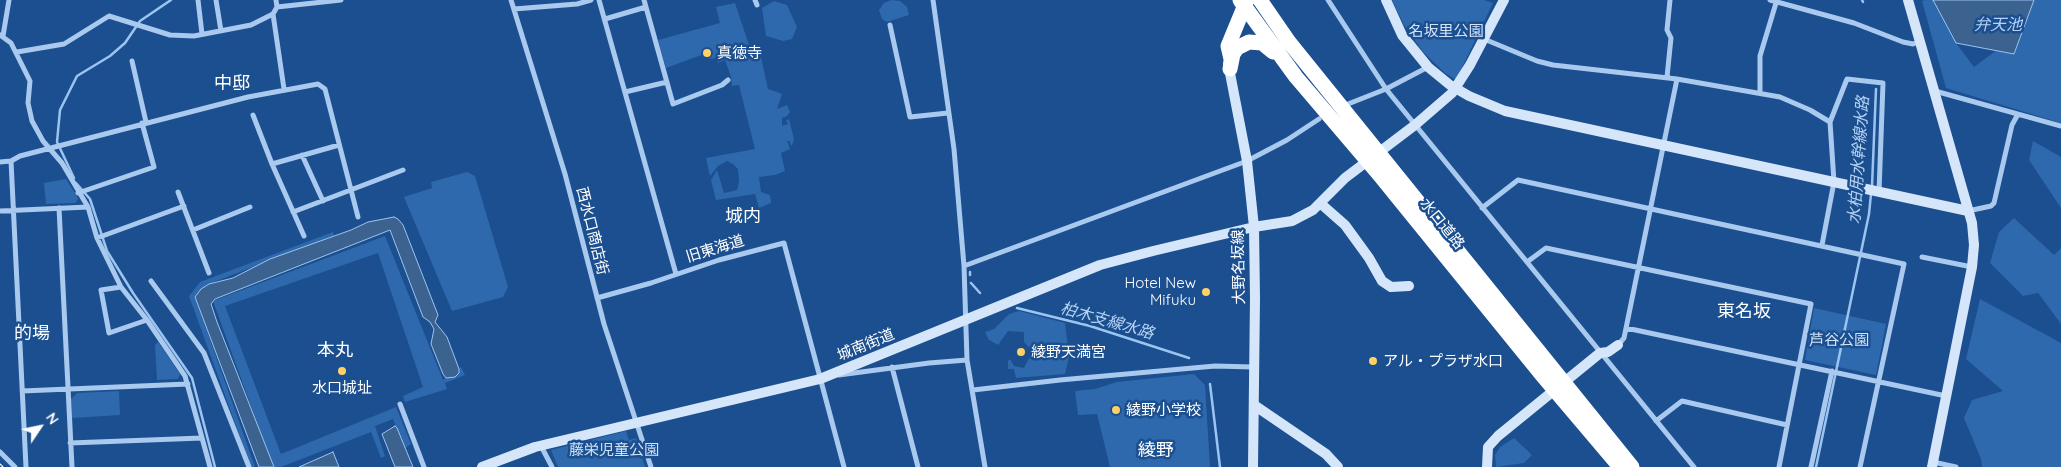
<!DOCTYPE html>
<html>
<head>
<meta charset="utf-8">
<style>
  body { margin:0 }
  #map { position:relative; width:2061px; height:467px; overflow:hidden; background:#1b4f8f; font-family:Quicksand,sans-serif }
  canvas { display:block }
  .north { position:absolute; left:15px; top:402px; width:50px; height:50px; -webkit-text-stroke:4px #1b4f8f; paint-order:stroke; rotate:56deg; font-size:14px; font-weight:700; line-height:20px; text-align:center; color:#fff }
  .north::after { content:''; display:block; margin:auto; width:18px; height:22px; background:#fff; clip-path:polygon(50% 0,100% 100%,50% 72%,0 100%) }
</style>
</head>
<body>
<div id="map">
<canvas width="2061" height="467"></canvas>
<div class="north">N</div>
</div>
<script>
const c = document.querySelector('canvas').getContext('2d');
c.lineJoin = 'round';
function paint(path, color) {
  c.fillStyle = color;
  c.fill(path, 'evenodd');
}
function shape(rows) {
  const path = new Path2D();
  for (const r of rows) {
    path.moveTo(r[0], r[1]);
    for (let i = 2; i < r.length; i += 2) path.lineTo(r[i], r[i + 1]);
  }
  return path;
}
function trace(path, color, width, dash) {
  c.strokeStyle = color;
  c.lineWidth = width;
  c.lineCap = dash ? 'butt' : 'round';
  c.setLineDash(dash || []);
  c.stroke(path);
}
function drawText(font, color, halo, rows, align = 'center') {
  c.font = font + ' Quicksand,"Noto Sans JP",sans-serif';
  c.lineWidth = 5;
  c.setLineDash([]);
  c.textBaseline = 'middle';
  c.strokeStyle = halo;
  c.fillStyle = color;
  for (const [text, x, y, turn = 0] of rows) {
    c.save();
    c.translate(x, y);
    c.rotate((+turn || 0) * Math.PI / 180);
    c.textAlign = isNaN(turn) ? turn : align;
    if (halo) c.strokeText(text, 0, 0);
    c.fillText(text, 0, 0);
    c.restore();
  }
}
paint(shape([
  [891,0,900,1,907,7,909,15,887,22,882,19,879,10,884,3],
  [1392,0,1484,0,1493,3,1456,80,1445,73,1423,52,1404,25],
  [1925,0,1933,0,1956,43,1974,67,1997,50,2014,54,2034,0,2061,0,2061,123,1946,88,1922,1],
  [774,1,787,5,797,27,792,39,783,41,766,36,762,8],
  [735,3,754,60,761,57,768,89,782,94,777,109,787,105,790,112,787,116,782,118,782,126,788,124,786,120,789,119,794,139,792,146,790,144,790,141,787,141,790,149,781,153,785,171,775,175,759,177,761,192,770,195,771,203,759,208,755,194,716,200,711,180,717,170,724,193,737,190,739,181,738,169,733,164,727,161,718,166,710,176,706,158,755,149,739,85,732,86,731,77,725,60,718,63,716,58,709,59,707,53,666,68,658,40,720,23,716,7],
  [2033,141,2061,157,2061,208,2029,160],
  [467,172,475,176,508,287,503,297,452,311,404,197,432,188,431,182],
  [66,179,78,198,76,203,46,204,44,183],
  [2014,218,2054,255,2061,248,2061,324,2038,293,2023,296,1990,263,1999,232],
  [333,232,334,236,206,285,195,297,255,467,251,467,189,296,200,282],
  [385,236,443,380,461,367,465,375,445,383,447,389,405,402,403,396,423,387,378,253,225,306,281,454,396,407,411,444,404,449,393,419,375,426,385,456,381,458,371,432,281,467,273,467,213,301],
  [1980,299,2061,343,2061,467,1982,467,1981,459,1964,418,1972,400,2003,391,1966,359],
  [1814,308,1886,324,1876,375,1805,360],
  [1019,311,1065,323,1069,357,1065,374,1016,378,1014,369,1008,369,1008,361,1010,359,1014,366,1024,368,1029,358,1032,351,1024,342,1024,332,1008,331,998,345,989,340,985,332,994,329,1009,314],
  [158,342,180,374,178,379,157,380,155,345],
  [1194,374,1205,385,1210,467,1110,467,1097,414,1078,415,1075,391,1095,389,1117,382],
  [119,391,120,415,72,418,71,399,77,393],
  [626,431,629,440,636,438,645,467,558,467,551,450],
  [1514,438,1532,455,1524,463,1496,467,1495,455,1500,447]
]), '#2e69ad');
const water = shape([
  [1933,0,2034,0,2014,54,1956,43,1933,0],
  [394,217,398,219,403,225,438,315,435,322,447,337,459,369,459,373,455,377,446,378,443,374,431,344,434,329,430,322,423,317,390,230,215,299,211,304,217,322,274,467,259,467,195,297,201,289,209,284,233,278,270,259,351,230,368,222,394,217],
  [395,426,397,428,413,467,395,467,382,434,395,426],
  [333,452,339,467,299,467,333,452]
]);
paint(water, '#3c6290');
trace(water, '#9cc4f0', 1);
trace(shape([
  [1862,0,1863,2],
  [74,178,57,142,60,110,77,76,110,56,125,43,140,21,171,0],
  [76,183,90,199,107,251,133,293,192,378,215,467],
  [1872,186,1876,89],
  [970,272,970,275],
  [971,283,980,293],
  [1017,308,1090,326,1189,358],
  [1210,384,1220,467],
  [1816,467,1869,214,1871,194]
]), '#9cc4f0', 2.5);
trace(shape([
  [198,0,202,34],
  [216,0,221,31],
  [511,0,565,174,604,324,651,467],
  [599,0,676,274],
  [644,0,673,104,722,85,728,80],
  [755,0,757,5],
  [933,0,954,149,964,266,967,360,985,467],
  [1328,0,1386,89,1694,467],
  [1770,0,1854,23,1903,42,1913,44,1921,41],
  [277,7,341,0],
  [514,9,577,4,591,0],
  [273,14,284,89],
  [605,19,646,7],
  [890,25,910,117,948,113],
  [0,35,11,43,30,81,28,103,32,121,43,141,62,163,88,207,97,238,121,287,147,320,185,376,210,467],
  [3,36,9,0],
  [1484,39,1537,61,1553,65,1677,79,1780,97,1810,110,1830,122],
  [17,52,64,44,109,16,170,35,194,36,251,25,273,14,277,7,276,0],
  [132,61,146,122],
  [1667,77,1671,38,1667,30,1670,0],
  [1935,91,2061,126],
  [625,92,667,82],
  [1760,92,1760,56,1776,3],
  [1348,104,1386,89,1428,67],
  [253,115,272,164,304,236],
  [302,155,323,201],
  [11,161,26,467],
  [0,162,11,161,20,156,248,97,318,84,325,89,358,217],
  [272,164,339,145],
  [178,192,209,273],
  [78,193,154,167,142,123],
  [59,208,72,467],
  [1482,208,1518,180,1904,264,1860,467],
  [0,211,88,207],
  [1968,211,1991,206,1994,203,2012,125,2018,114],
  [293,212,403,170],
  [193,230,250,207],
  [97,238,184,206],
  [1822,245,1834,182,1830,122,1847,79,1883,83,1879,192],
  [1922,257,1972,267],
  [1527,262,1546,248,1811,304,1779,467],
  [964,266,1247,161,1287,140,1319,119],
  [151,281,204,353,249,467],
  [121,287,101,290,109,333,147,320],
  [597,298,651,283,719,260,784,243,844,467],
  [1626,328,1946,396],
  [1618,345,1624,338,1677,79],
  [892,367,918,467],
  [839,375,929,363,967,360],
  [973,390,1060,380,1215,366,1253,367],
  [22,391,188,384],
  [400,404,424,467],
  [1656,421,1682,401,1787,425],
  [70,443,202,438],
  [541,446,552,467],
  [0,452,15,467],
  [1933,462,1956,467],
  [1811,467,1832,371]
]), '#a9c9ee', 5);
trace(shape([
  [1386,0,1402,35,1428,67,1450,85,1469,96,1505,111,1968,211],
  [1908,0,1972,223,1974,245,1972,267,1932,467],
  [1228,63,1247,161,1254,227,1255,298,1253,467],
  [1320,203,1345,225,1369,258,1382,281,1391,287,1409,286],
  [1254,405,1326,454,1338,467],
  [482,467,535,447,820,379,1100,265,1153,251,1254,227,1292,221,1313,210,1345,178,1415,125,1452,93,1470,65,1504,0],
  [1487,467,1488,447,1498,436,1600,353,1608,352,1618,345]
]), '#d6e6fa', 10);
trace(shape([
  [1240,0,1296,77,1382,178,1542,375,1620,467],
  [1260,0,1289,42,1632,467],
  [1231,59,1228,46,1247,0],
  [1230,69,1233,54,1237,48,1249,42,1262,43,1273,52]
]), '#fff', 15);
const rail = shape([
  [0,466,1,467]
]);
trace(rail, '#fff', 4.5);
trace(rail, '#1b4f8f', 2.5, [8]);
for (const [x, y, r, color] of [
  [707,53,5,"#ffd166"],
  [1206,292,5,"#ffd166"],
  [1021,352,5,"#ffd166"],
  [1373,361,5,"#ffd166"],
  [342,371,5,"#ffd166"],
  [1116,410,5,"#ffd166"]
]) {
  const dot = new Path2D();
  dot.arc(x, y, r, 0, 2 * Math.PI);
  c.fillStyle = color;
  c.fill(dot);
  trace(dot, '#1b4f8f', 2);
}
drawText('15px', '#cfe3fa', '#1b4f8f', [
  ["名坂里公園",1446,31],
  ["芦谷公園",1839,340],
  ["藤栄児童公園",614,450]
]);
drawText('15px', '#fff', '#1b4f8f', [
  ["真徳寺",717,53],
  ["Hotel New",1196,283,"right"],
  ["Mifuku",1196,300,"right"],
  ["綾野天満宮",1031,352],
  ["アル・プラザ水口",1383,361],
  ["水口城址",342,388,"center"],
  ["綾野小学校",1126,410]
], 'left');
drawText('15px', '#fff', '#1b4f8f', [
  ["水口道路",1442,224,51],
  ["西水口商店街",592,231,76],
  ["旧東海道",715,249,-17],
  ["大野名坂線",1239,267,-91],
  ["城南街道",866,345,-22]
]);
drawText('italic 16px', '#b5d3f5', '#1b4f8f', [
  ["弁天池",1998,25],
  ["水柏用水幹線水路",1859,160,-86],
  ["柏木支線水路",1107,321,16]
]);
drawText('18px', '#fff', '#1b4f8f', [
  ["中邸",232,84],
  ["城内",743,217],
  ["東名坂",1744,312],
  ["的場",32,334],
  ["本丸",335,351],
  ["綾野",1156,451]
]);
</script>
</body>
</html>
